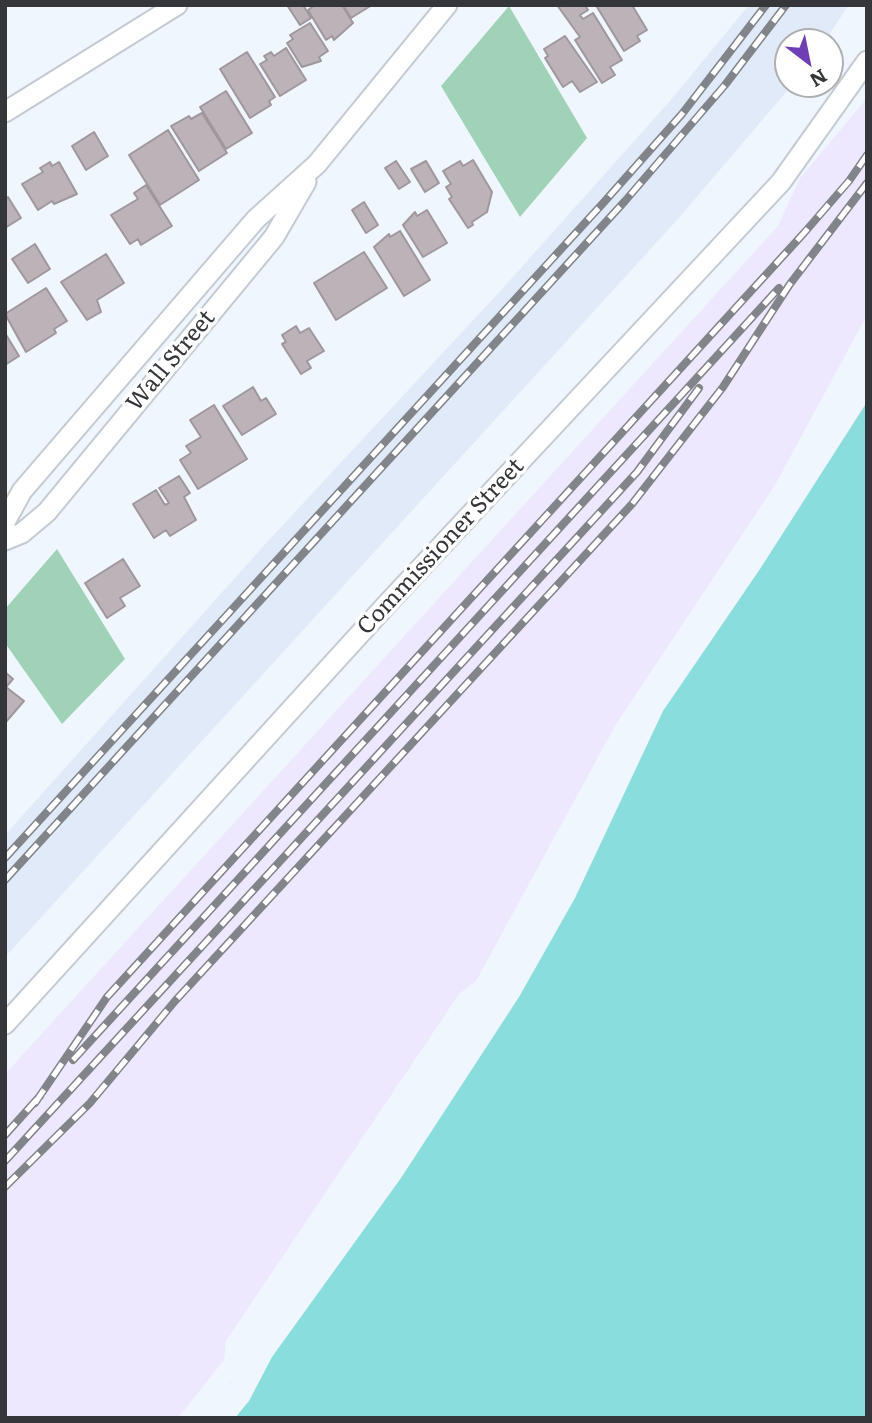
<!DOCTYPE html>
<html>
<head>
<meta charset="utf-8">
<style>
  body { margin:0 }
  #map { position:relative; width:872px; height:1423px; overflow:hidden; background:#f0f6fe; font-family:Literata,serif }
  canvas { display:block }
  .frame { position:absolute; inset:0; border:7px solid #343639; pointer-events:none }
  .north { position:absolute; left:774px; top:28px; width:70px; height:70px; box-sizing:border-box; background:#fff; border:2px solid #aeafb0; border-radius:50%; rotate:148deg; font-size:19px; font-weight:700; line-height:28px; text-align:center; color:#343639 }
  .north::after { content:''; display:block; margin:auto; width:24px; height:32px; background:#6f3eb5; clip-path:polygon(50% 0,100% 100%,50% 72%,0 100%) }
</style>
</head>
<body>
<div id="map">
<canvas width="872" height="1423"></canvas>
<div class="frame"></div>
<div class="north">N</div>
</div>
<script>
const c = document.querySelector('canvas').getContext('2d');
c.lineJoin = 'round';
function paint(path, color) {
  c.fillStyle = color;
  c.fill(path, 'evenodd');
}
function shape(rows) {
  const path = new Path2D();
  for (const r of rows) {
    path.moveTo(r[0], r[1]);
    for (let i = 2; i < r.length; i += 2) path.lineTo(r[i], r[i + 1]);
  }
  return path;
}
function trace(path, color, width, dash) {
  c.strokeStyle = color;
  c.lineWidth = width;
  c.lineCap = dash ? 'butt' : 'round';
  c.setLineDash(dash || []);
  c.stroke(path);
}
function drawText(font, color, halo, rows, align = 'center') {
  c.font = font + ' Literata,serif';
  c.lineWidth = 7;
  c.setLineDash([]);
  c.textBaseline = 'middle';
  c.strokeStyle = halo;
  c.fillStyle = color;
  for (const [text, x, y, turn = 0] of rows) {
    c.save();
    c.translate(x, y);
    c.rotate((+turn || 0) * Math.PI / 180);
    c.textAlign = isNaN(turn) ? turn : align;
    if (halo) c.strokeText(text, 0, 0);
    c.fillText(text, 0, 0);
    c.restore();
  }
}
paint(shape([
  [749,5,849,5,824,42,788,42,788,84,793,84,678,219,5,957,5,835,268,541,503,288,669,102]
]), '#e0eaf9');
paint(shape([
  [867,98,867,315,775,485,615,726,476,981,459,994,226,1341,224,1360,178,1418,5,1418,5,1074,778,226,800,178]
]), '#ede8fe');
paint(shape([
  [509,6,587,138,520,217,441,86],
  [57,549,125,659,62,724,5,643,5,609]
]), '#a0d2b7');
paint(shape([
  [867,367,867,1418,206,1418,387,1157,537,919]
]), '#8adddd');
paint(shape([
  [867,364,867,402,760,569,663,711,575,898,519,997,401,1178,272,1357,249,1401,235,1418,203,1418,231,1382,244,1349,384,1155,534,918,612,765,756,545]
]), '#f0f6fe');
const building = shape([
  [287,5,303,5,311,18,300,25,287,5],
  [315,5,342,5,353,23,334,40,332,36,326,40,308,10,315,5],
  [343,5,372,5,351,18,343,5],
  [557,5,585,5,588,10,580,15,583,19,593,13,622,60,610,67,615,75,602,83,575,40,580,37,557,5],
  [599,5,632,5,647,30,637,36,640,41,624,51,597,7,599,5],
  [310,23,328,51,319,57,321,61,302,67,287,43,293,39,290,35,310,23],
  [565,36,597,82,580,92,572,81,563,87,545,58,548,56,544,49,565,36],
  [286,48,306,80,280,96,260,64,267,60,264,56,271,52,274,56,286,48],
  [247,52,275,97,269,101,271,105,250,118,220,69,247,52],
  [226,91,252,133,226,149,200,107,226,91],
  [202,113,227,153,199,171,171,126,189,116,191,119,202,113],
  [168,130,199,180,160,205,129,155,168,130],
  [94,132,108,156,86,170,72,146,94,132],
  [473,160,492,192,487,212,472,222,473,225,468,228,449,199,452,197,446,187,451,184,443,171,460,161,463,166,473,160],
  [396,161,410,182,399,189,385,168,396,161],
  [426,161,439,183,425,192,411,169,426,161],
  [50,162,52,166,59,162,77,194,54,204,52,201,38,210,22,184,43,172,40,168,50,162],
  [146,185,172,226,141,245,138,239,130,244,111,215,138,199,134,193,146,185],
  [8,197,21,218,5,228,5,199,8,197],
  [364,202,378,225,366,233,352,210,364,202],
  [427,210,447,243,423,257,403,225,415,212,417,216,427,210],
  [400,231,430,280,404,296,374,247,389,234,390,237,400,231],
  [35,244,50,269,28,283,12,259,35,244],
  [364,252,387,288,336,320,314,283,364,252],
  [106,254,124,283,97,300,101,312,87,320,61,282,106,254],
  [46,288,67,321,54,329,56,333,26,352,5,314,46,288],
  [296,326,300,333,309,328,324,351,307,361,311,368,301,374,282,344,286,342,282,335,296,326],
  [5,333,19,356,5,365,5,333],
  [253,387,261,401,266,398,276,414,242,435,223,406,253,387],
  [214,405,247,459,198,489,180,460,191,453,186,446,201,437,190,420,214,405],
  [179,476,190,493,184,497,196,520,170,536,166,530,154,538,133,504,156,490,165,505,169,503,159,488,179,476],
  [123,559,140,586,120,598,125,606,107,618,85,583,123,559],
  [5,672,13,679,6,687,24,701,5,723,5,672]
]);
paint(building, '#bcb3b8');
trace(building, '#a0979c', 2);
const minor = shape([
  [5,112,177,5],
  [5,522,22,491,256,219,317,164,447,5],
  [5,540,22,533,47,512,274,237,306,182],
  [5,1024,388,603,781,182,867,61]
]);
trace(minor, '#c4cad2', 23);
trace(minor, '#fff', 19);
const rail = shape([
  [5,858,605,201,682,114,766,5],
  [5,880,625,201,725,85,786,5],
  [73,1060,779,288],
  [35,1103,107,997,804,233,849,181,867,155],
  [5,1135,40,1096],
  [5,1161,637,472,699,388],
  [5,1187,90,1103,175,1001,632,504,723,387,790,284,867,183]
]);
trace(rail, '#818489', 8);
trace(rail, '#fff', 5, [16]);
drawText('23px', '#343639', '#fff', [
  ["Wall Street",171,361,-50],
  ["Commissioner Street",441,547,-47]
]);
</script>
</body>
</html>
